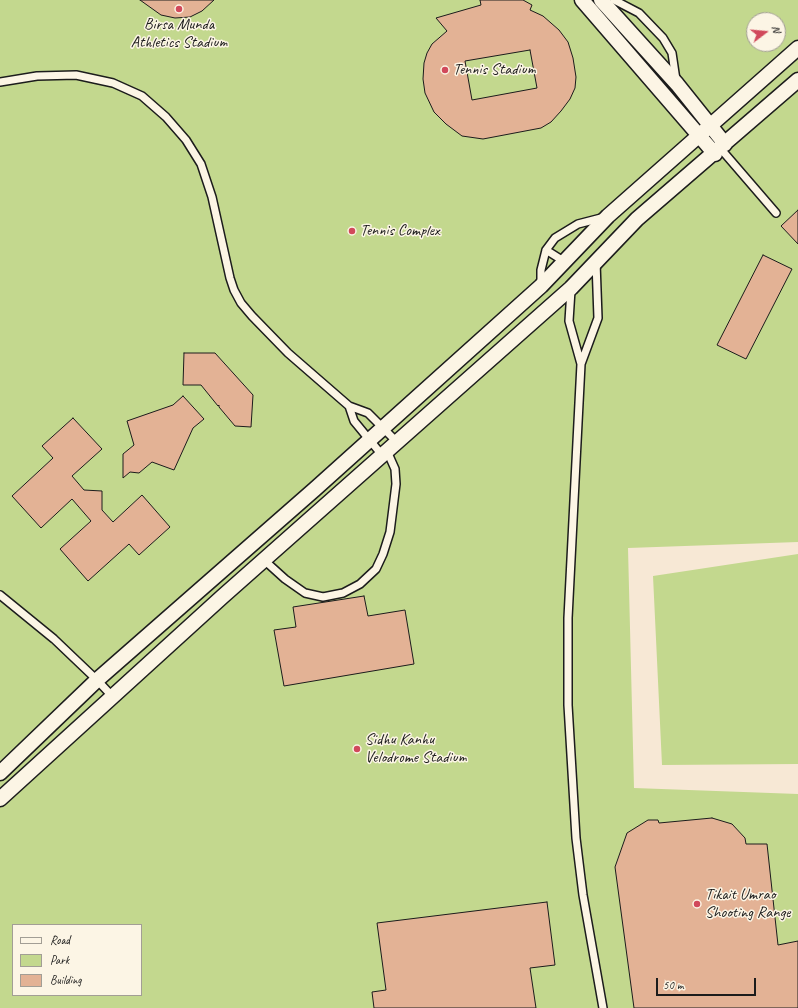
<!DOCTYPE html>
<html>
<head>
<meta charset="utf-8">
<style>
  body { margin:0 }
  #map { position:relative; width:798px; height:1008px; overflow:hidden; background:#f7e8d5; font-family:Caveat,sans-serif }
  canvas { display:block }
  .legend { position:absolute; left:12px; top:924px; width:130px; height:72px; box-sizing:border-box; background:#fcf5e5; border:1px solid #a29e95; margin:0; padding:5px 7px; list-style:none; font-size:12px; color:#1c1c1c }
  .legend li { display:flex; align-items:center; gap:8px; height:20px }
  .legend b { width:20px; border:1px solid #a29e95 }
  .north { position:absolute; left:746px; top:12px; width:40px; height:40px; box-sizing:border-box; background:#fcf5e5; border:1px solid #a29e95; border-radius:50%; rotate:74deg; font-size:11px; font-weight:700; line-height:16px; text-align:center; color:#1c1c1c }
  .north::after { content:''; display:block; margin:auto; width:14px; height:18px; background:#d1495b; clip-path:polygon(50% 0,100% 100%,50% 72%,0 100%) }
  .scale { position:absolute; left:656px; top:978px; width:100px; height:18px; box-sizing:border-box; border:2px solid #1c1c1c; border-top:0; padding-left:5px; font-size:12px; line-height:14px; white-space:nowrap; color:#1c1c1c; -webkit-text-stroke:3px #fcf5e5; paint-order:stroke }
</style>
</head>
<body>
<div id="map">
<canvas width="798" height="1008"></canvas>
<ul class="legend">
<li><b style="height:5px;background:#fcf5e5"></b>Road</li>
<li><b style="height:11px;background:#c3d88e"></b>Park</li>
<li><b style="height:11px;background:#e3b295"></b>Building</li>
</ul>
<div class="north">N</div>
<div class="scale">50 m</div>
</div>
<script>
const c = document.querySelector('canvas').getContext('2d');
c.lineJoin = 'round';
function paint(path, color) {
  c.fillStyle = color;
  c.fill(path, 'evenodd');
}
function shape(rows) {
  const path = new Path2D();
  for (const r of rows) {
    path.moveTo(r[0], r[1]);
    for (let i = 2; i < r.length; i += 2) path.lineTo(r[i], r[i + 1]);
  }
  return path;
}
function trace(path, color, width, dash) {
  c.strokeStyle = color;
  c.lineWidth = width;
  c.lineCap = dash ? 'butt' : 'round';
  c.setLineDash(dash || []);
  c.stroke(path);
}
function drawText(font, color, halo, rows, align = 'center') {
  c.font = font + ' Caveat,sans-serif';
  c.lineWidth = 3;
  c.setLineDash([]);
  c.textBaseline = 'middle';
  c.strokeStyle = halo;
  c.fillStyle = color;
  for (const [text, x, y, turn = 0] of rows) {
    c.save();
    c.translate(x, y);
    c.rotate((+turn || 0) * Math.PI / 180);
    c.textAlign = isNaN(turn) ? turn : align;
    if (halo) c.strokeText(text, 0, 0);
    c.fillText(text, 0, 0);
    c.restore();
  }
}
paint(shape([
  [0,0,798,0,798,542,628,548,634,788,798,794,798,1008,0,1008],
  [754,20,778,20,778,44,754,44],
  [13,925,141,925,141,995,13,995],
  [798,554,798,764,662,765,653,576]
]), '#c3d88e');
const building = shape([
  [140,0,214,0,202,11,190,17,175,18,161,15,140,0],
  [480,0,523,0,532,5,530,10,543,16,559,30,568,42,573,58,576,77,575,88,570,99,561,111,551,122,541,128,483,139,462,136,446,124,434,112,425,93,423,79,424,63,427,53,432,44,447,31,436,18,481,5,480,0],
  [530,50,537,88,472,100,465,61,530,50],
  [798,210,798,244,781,226,798,210],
  [763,255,792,269,746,359,717,345,763,255],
  [184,353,215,353,253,395,251,427,235,426,219,407,219,405,218,406,201,385,183,385,184,353],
  [183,396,204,419,193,428,174,470,152,462,139,473,130,472,123,478,123,454,134,445,127,421,173,405,183,396],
  [73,418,102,449,72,476,84,490,102,491,102,510,113,522,142,495,170,527,139,555,129,544,88,581,60,549,91,521,72,499,41,528,12,496,53,458,42,446,73,418],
  [364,596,368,616,405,610,414,664,284,686,274,630,296,627,293,607,364,596],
  [712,818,732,824,745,838,746,844,767,844,778,945,798,941,798,1008,634,1008,615,867,627,833,648,820,658,820,659,823,712,818],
  [547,902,555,965,530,968,536,1008,374,1008,372,992,386,990,377,923,547,902]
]);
paint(building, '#e3b295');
trace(building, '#1c1c1c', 1);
const lane = shape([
  [614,0,639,13,663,38,672,53,676,80],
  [0,82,37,76,76,75,113,83,142,96,166,117,186,140,201,164,212,197,230,278,234,290,241,303,252,316,288,353,349,406,368,413,397,442],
  [720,148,776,213],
  [546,250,565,262],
  [596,262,598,318,581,364,568,618,568,705,576,838,583,895,603,1008],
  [541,285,541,270,546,250,555,238,578,224,605,217],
  [571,290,569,321,581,364],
  [349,406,354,421,382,455],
  [264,560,285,579,305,593,323,597,343,593,360,584,376,569,383,554,390,532,396,484,395,469,387,451],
  [0,595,54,639,97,680,113,697]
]);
const street = shape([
  [582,0,715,154],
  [601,0,677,84,725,144],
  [0,773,97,680,315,489,541,286,608,216,798,48],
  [0,799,222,597,571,288,637,219,798,80]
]);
trace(lane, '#1c1c1c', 10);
trace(street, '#1c1c1c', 17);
trace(lane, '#fcf5e5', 7);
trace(street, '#fcf5e5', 14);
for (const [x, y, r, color] of [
  [179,9,4,"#d1495b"],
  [445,70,4,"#d1495b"],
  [352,231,4,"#d1495b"],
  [357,749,4,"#d1495b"],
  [697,904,4,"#d1495b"]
]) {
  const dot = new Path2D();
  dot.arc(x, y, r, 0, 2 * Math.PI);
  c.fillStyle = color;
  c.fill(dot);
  trace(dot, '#fcf5e5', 1.5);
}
drawText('16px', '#1c1c1c', '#fcf5e5', [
  ["Birsa Munda",179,25,"center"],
  ["Athletics Stadium",179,43,"center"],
  ["Tennis Stadium",453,70],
  ["Tennis Complex",360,231],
  ["Sidhu Kanhu",365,740],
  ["Velodrome Stadium",365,758],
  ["Tikait Umrao",705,895],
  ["Shooting Range",705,913]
], 'left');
</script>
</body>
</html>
